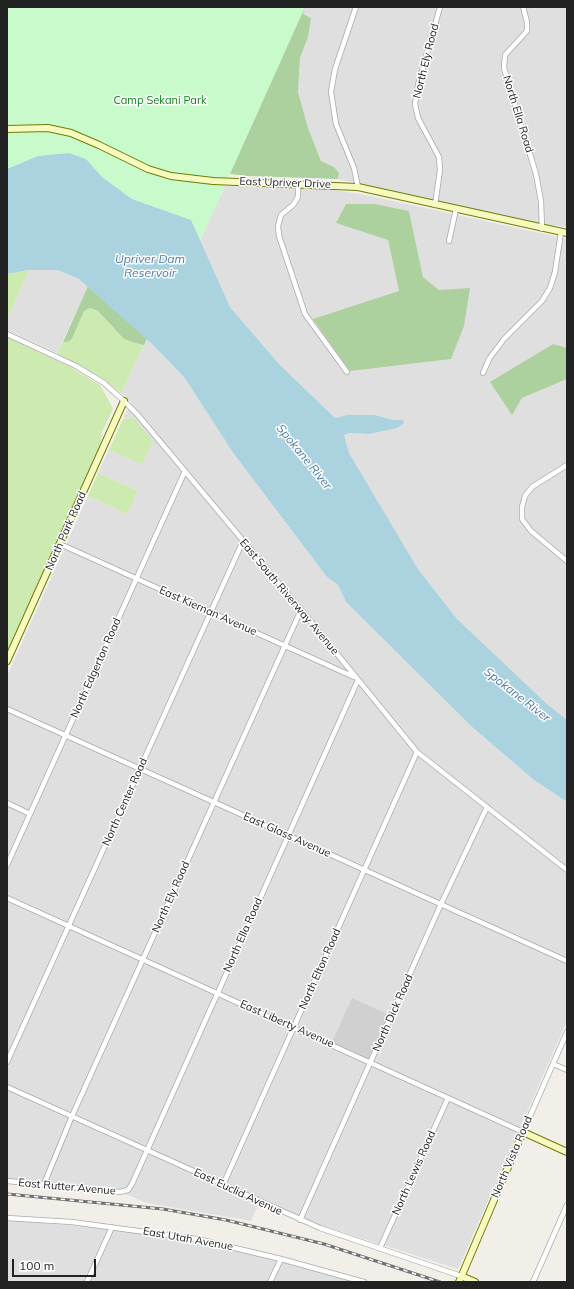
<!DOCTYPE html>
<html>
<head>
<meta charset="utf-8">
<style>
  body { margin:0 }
  #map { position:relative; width:574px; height:1289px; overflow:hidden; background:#f2efe9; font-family:Mulish,sans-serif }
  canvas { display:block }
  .frame { position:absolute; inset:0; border:8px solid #222; pointer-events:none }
  .scale { position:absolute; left:12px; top:1259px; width:84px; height:18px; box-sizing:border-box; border:2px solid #222; border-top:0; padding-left:5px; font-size:12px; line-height:14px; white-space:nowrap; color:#222; -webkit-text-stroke:3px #fff; paint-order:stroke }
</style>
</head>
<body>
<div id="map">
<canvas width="574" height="1289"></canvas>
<div class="frame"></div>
<div class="scale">100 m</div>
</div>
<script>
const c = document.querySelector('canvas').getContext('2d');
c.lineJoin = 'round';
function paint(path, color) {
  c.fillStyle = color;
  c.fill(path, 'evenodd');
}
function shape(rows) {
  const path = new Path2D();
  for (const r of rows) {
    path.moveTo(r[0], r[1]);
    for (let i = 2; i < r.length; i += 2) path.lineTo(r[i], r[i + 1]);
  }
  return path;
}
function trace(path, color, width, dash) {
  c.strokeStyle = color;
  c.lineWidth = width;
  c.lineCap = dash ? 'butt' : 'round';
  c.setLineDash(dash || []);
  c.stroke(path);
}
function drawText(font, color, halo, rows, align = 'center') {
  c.font = font + ' Mulish,sans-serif';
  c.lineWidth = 3;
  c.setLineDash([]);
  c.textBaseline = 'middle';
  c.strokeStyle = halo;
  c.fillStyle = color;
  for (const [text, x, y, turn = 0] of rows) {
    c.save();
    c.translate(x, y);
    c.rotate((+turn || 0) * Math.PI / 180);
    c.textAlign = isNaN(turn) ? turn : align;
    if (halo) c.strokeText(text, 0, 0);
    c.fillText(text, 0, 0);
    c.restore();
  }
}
paint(shape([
  [305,7,567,7,567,227,533,223,338,179,339,173,334,167,321,161,308,128,298,92,300,58,308,37,302,14],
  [225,186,332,190,361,194,567,239,567,348,552,344,522,398,567,379,567,720,547,704,457,619,418,569,349,453,344,435,349,433,369,434,393,420,375,415,347,415,335,418,279,364,230,307,200,241],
  [409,211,423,277,439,290,399,292,388,240],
  [29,270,58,270,79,279,88,286,57,353,7,330,7,320],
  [147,339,184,377,234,454,327,577,338,585,346,602,471,726,534,780,567,802,567,1021,458,1269,317,1224,261,1199,251,1221,147,1203,109,1187,7,1179,7,676,88,496,127,514,138,491,98,473,109,450,142,464,134,418,123,419,131,402,121,393],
  [7,1220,101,1228,196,1242,274,1259,356,1282,7,1282]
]), '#e0dfdf');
paint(shape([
  [352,998,389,1015,369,1059,332,1042]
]), '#d0d0d0');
paint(shape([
  [29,270,7,320,7,274],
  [90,308,98,311,124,339,135,343,144,345,121,393,105,380,57,353,63,342,68,342,72,339,84,311],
  [7,337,72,368,100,385,113,409,102,432,100,448,7,653],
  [134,418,153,441,142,464,109,450,123,419],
  [98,473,138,491,127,514,88,496]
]), '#cdebb0');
paint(shape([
  [7,7,305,7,303,14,311,18,308,37,300,58,298,92,308,128,321,161,334,167,339,173,338,179,247,176,176,167],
  [346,204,375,204,409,211,423,277,439,290,470,288,464,326,451,359,350,371,313,319,399,291,388,240,336,223],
  [88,286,147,339,144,345,135,343,124,339,98,311,90,308,84,311,72,339,68,342,63,342],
  [553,344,567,348,567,379,522,398,512,415,490,382]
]), '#add19e');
paint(shape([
  [7,7,305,7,200,241,191,220,132,199,102,177,86,159,69,153,38,156,7,169]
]), '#c8facc');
paint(shape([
  [69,153,86,159,102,177,132,199,191,220,230,307,279,364,335,418,347,415,375,415,393,420,403,420,404,423,397,428,369,434,349,433,344,435,349,453,418,569,457,619,547,704,567,720,567,802,534,780,471,726,346,602,338,585,327,577,234,454,184,377,152,344,79,279,58,270,29,270,7,274,7,169,38,156]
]), '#aad3df');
const street = shape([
  [356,7,335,69,331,92,336,124,354,168,358,187],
  [523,7,527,22,527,31,505,55,504,68,536,174,541,201,542,229],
  [298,183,298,197,293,205,281,215,278,226,279,236,305,314,347,372],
  [435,205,440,170,439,157,418,118,415,104,418,85,440,7],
  [449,241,456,209],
  [7,334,76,366,104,383,124,401,137,414,307,617,417,752,567,870],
  [483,373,489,359,504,339,542,301,550,288,555,272,561,232],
  [567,465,532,487,525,496,522,507,522,519,531,531,567,561],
  [60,544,354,677],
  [7,709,567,961],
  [7,803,30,814],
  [7,865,185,471],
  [7,898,523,1132,567,1032],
  [7,1062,243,541],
  [553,1064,567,1070],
  [7,1087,320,1228,461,1276],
  [7,1181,120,1192,128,1190,132,1184,358,680],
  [44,1184,72,1116,301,610],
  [223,1185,417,752],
  [7,1218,72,1222,197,1239,281,1259,364,1282],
  [300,1220,441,904,487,807],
  [380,1248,448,1098],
  [87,1282,112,1227],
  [270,1282,281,1259],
  [533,1282,567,1205]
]);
const secondary = shape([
  [7,129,48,128,71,133,99,145,148,169,171,176,213,181,358,187,567,233],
  [7,661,124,401],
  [461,1276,475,1282],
  [459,1282,523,1132,567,1152]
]);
trace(street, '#a9a9a9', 6);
trace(secondary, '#707d05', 8);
trace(street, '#fff', 4.5);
trace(secondary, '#f7fabf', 6);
const rail = shape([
  [7,1194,163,1209,226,1220,324,1244,440,1282]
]);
trace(rail, '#707070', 3);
trace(rail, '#fff', 1.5, [4.5]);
drawText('11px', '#222', '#fff', [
  ["North Ely Road",426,61,-76],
  ["North Ella Road",518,114,73],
  ["East Upriver Drive",285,183,2],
  ["North Park Road",66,531,-66],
  ["East South Riverway Avenue",289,597,50],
  ["East Kiernan Avenue",208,611,24],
  ["North Edgerton Road",96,668,-66],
  ["North Center Road",125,802,-66],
  ["East Glass Avenue",287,835,24],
  ["North Ely Road",171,897,-66],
  ["North Ella Road",243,935,-66],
  ["North Elton Road",320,969,-66],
  ["North Dick Road",393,1013,-66],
  ["East Liberty Avenue",287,1024,24],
  ["North Vista Road",512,1157,-67],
  ["North Lewis Road",414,1173,-66],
  ["East Rutter Avenue",67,1187,5],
  ["East Euclid Avenue",238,1192,25],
  ["East Utah Avenue",188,1239,10]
]);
drawText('11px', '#0c8416', '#fff', [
  ["Camp Sekani Park",160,101]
]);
drawText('italic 12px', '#4a7aab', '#fff', [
  ["Upriver Dam",150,259],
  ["Reservoir",150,273],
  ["Spokane River",304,457,51],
  ["Spokane River",517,695,38]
]);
</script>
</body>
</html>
